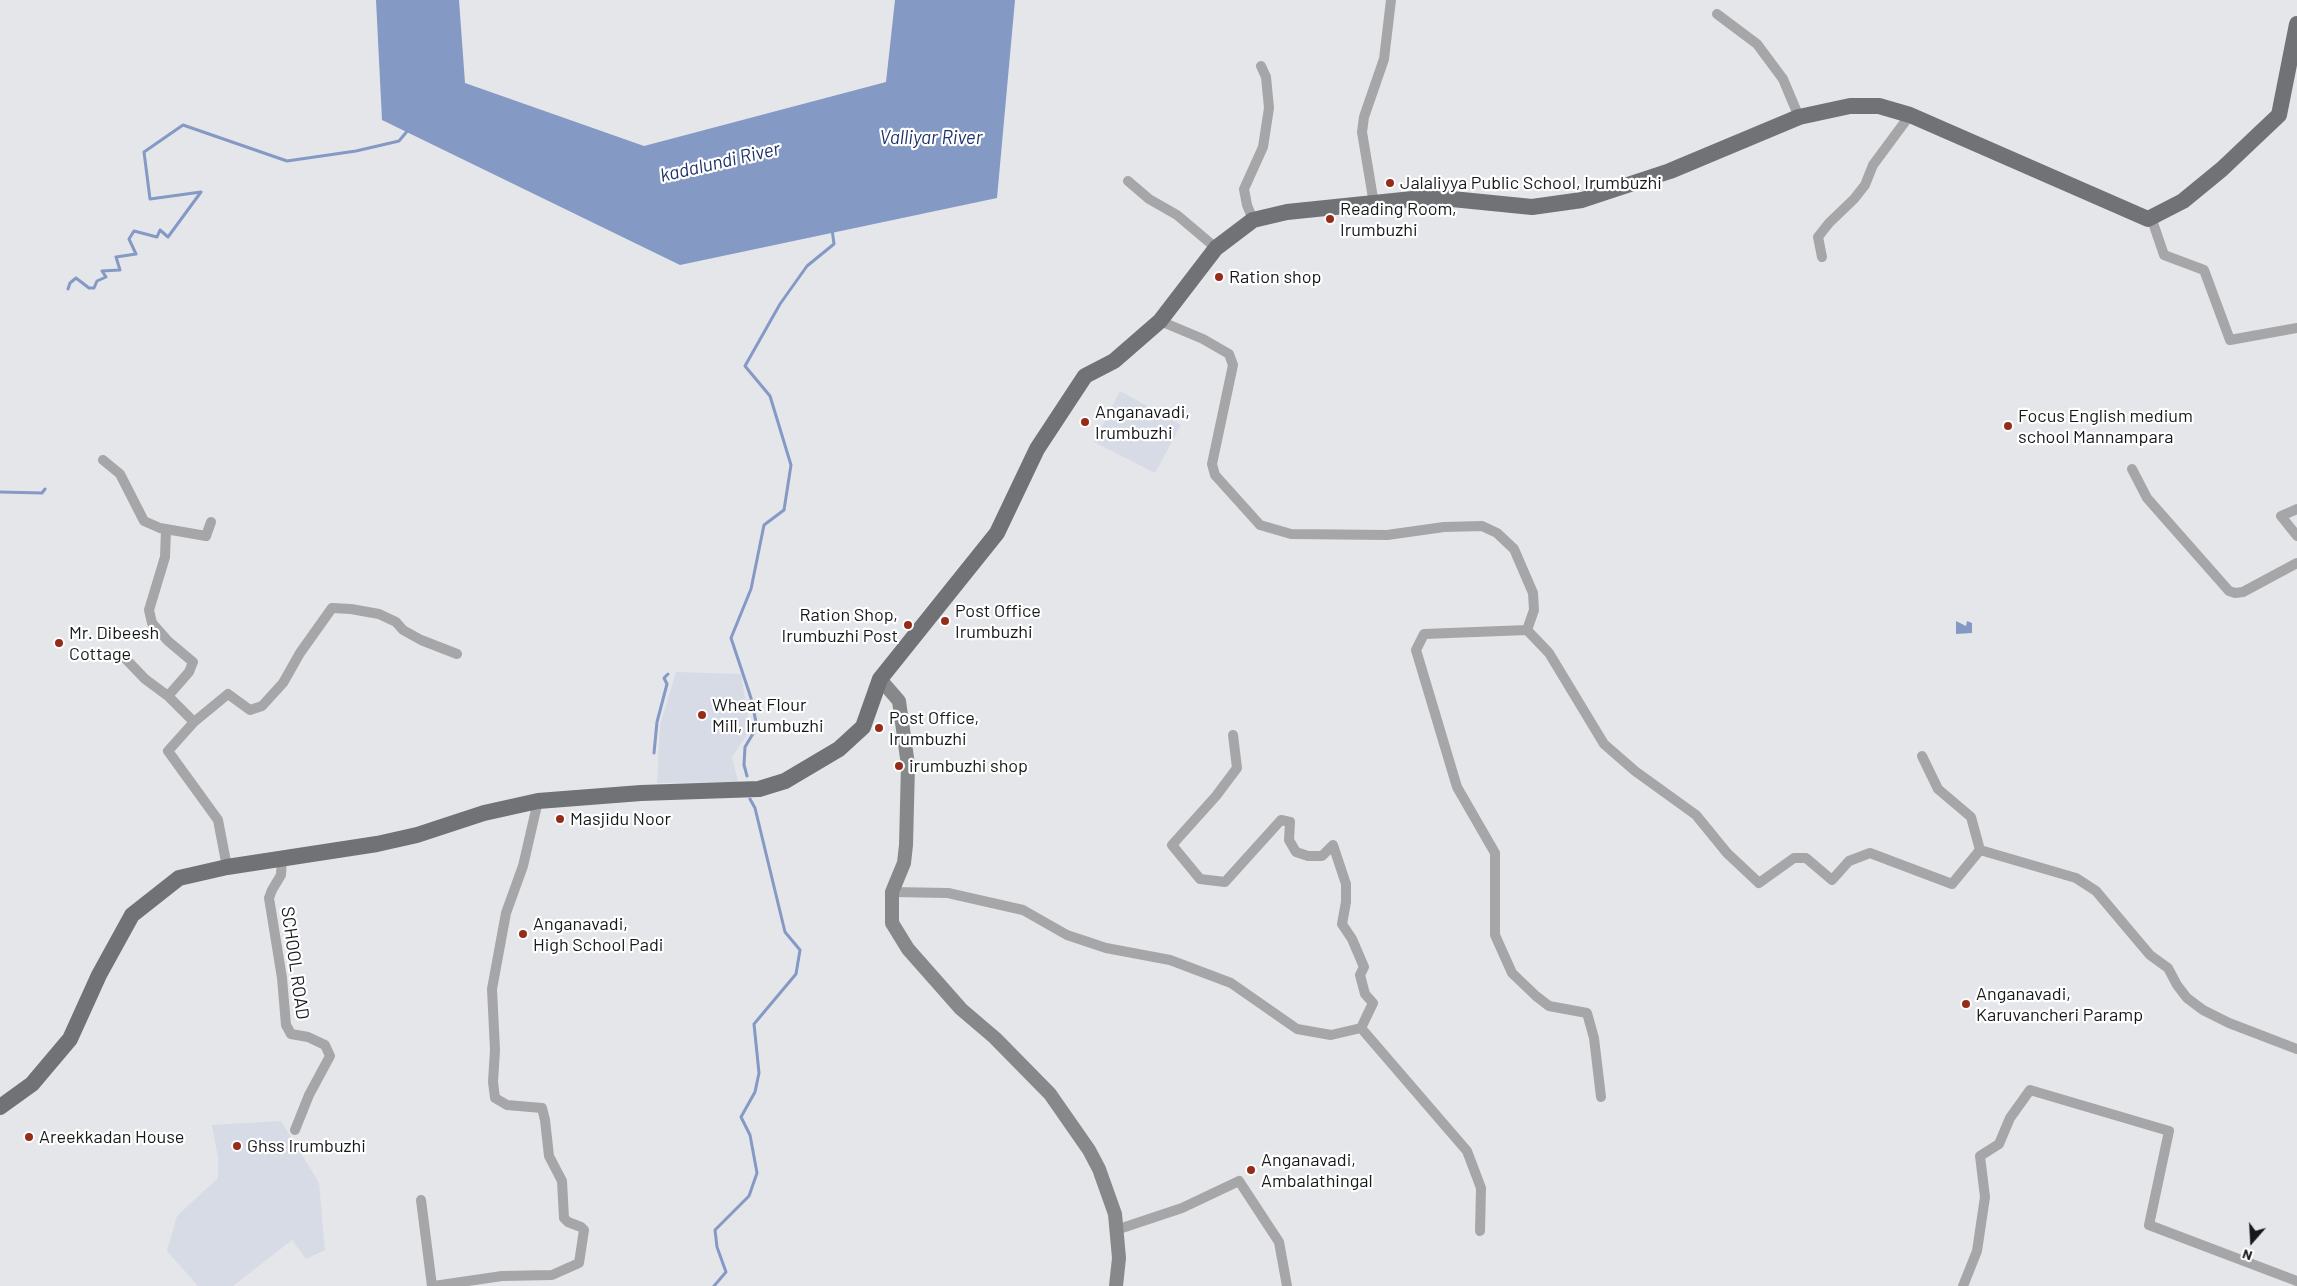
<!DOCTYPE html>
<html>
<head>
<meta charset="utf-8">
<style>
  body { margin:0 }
  #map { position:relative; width:2297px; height:1286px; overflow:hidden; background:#e4e6ea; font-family:Barlow,sans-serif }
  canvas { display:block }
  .north { position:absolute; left:2227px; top:1216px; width:50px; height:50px; -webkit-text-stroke:4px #fff; paint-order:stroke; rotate:199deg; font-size:14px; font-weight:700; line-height:20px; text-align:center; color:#17181a }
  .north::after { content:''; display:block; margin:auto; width:18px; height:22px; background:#17181a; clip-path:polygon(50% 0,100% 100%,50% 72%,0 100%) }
</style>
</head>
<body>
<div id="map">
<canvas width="2297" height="1286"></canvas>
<div class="north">N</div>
</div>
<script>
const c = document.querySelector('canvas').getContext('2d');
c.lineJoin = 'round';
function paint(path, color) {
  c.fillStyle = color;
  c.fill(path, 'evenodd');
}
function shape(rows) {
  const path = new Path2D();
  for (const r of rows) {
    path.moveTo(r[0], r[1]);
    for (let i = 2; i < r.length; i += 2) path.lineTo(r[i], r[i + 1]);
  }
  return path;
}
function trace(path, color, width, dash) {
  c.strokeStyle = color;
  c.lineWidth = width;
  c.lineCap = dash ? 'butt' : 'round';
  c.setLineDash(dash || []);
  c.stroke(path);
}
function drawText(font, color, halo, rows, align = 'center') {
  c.font = font + ' Barlow,sans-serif';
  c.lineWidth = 4.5;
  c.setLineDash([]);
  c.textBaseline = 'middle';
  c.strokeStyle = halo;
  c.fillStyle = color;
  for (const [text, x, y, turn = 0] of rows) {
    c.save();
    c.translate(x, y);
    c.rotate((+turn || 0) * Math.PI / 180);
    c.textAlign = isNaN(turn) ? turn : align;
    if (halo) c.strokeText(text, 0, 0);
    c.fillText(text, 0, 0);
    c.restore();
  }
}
paint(shape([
  [1120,391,1181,425,1155,473,1094,442],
  [676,672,741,674,750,730,732,757,738,782,657,783,660,725],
  [281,1121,319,1183,325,1250,306,1259,292,1240,233,1286,198,1286,167,1251,177,1216,218,1178,218,1158,212,1125]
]), '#d6dbe6');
paint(shape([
  [376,0,459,0,465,83,644,146,886,82,895,0,1015,0,997,198,680,265,382,120],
  [1956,621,1966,626,1967,621,1972,623,1972,633,1956,634]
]), '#8599c5');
trace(shape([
  [68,289,70,283,76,278,89,288,94,288,97,281,106,277,102,271,120,270,116,257,136,254,129,239,134,231,157,237,160,230,168,237,201,192,150,199,144,152,183,125,287,161,356,151,399,141,409,129],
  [0,492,42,493,45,489],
  [654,753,657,722,667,684,664,678,668,674],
  [747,776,744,765,745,747,757,727,751,698,731,638,751,589,764,525,784,510,791,465,770,396,745,366,780,304,807,266,834,244,832,229],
  [714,1286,726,1272,717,1247,715,1230,749,1196,757,1173,750,1135,741,1117,755,1092,759,1073,754,1024,796,974,800,950,785,932,755,808,750,799]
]), '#8599c5', 3);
trace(shape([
  [1717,14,1757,44,1783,79,1799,117],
  [1128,181,1149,199,1177,215,1216,248],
  [1374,204,1362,132,1364,117,1384,59,1391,0],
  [2151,217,2164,255,2204,270,2230,340,2297,328],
  [1253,220,1247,205,1244,189,1263,147,1269,108,1266,77,1261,66],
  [1822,257,1818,237,1829,223,1854,199,1865,185,1873,165,1910,115],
  [1160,321,1203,339,1229,354,1233,365,1212,464,1215,475,1260,525,1291,534,1387,535,1444,527,1482,526,1497,533,1514,549,1533,593,1534,610,1527,630,1424,634,1416,650,1457,787,1495,853,1495,935,1512,973,1536,996,1549,1006,1587,1013,1594,1038,1601,1097],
  [103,460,120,474,144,521,160,528,206,536,211,522],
  [2132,469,2147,498,2229,591,2235,593,2243,592,2297,563],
  [2297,509,2281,516,2297,536],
  [166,529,165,557,149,610,152,623,168,641,193,662,189,672,168,696,194,722],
  [1527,630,1549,653,1604,744,1635,771,1696,815,1727,853,1759,883,1794,858,1806,858,1832,880,1849,861,1870,853,1952,884,1980,850,2076,878,2096,891,2150,955,2168,968,2177,985,2187,998,2203,1010,2229,1023,2297,1049],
  [122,655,145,679,168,696],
  [1922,756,1938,789,1971,817,1980,850],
  [282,858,281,875,272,890,269,898,282,978,286,1025,291,1034,308,1037,325,1045,330,1056,309,1095,295,1130],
  [227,867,218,820,168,751,194,722,228,694,250,710,262,706,283,683,300,653,332,608,351,609,379,614,396,622,403,630,421,640,457,654],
  [892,892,948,893,1023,910,1067,935,1106,948,1170,960,1231,983,1297,1029,1331,1035,1361,1028,1373,1003,1365,994,1360,975,1364,967,1352,939,1342,924,1346,902,1346,884,1333,845,1322,856,1308,856,1296,852,1289,840,1290,822,1281,820,1225,882,1200,879,1172,845,1216,796,1237,768,1233,735],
  [1361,1028,1467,1151,1481,1188,1480,1231],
  [421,1200,432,1286],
  [1116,1230,1182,1208,1239,1181,1279,1242,1287,1286],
  [434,1286,502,1276,552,1275,579,1263,584,1230,581,1227,568,1222,564,1218,562,1181,549,1156,545,1120,542,1108,507,1105,495,1098,493,1082,495,1050,492,989,506,913,523,866,538,801],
  [1963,1286,1977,1251,1985,1197,1980,1156,1999,1144,2010,1118,2030,1090,2169,1131,2149,1225,2297,1281]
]), '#a6a6a8', 10);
trace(shape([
  [880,679,899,701,908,765,906,845,904,863,892,892,892,923,908,949,961,1009,995,1038,1050,1094,1089,1150,1099,1169,1115,1214,1119,1258,1116,1286]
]), '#87888a', 14);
trace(shape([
  [0,1107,32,1084,70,1039,99,975,132,915,179,878,227,867,377,844,417,835,484,813,538,801,641,793,759,789,785,781,839,749,863,727,880,679,997,533,1037,449,1085,376,1114,361,1160,321,1216,248,1253,220,1287,212,1432,197,1532,207,1582,200,1670,171,1799,117,1850,106,1879,106,1910,115,2148,219,2183,201,2222,169,2279,115,2297,24]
]), '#707275', 16);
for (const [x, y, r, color] of [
  [1390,183,5,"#952c19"],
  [1330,219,5,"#952c19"],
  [1219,277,5,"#952c19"],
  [1085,422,5,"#952c19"],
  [2008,426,5,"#952c19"],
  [945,621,5,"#952c19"],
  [908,625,5,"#952c19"],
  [59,643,5,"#952c19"],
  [702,715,5,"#952c19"],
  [879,728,5,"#952c19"],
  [899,766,5,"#952c19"],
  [560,819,5,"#952c19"],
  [523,934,5,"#952c19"],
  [1966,1004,5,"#952c19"],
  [29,1137,5,"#952c19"],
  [237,1146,5,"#952c19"],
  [1251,1170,5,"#952c19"]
]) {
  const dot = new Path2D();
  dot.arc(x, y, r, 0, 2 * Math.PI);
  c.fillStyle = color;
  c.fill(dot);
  trace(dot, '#fff', 2);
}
drawText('18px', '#17181a', '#fff', [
  ["Jalaliyya Public School, Irumbuzhi",1400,183],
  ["Reading Room,",1340,209],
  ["Irumbuzhi",1340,230],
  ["Ration shop",1229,277],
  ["Anganavadi,",1095,412],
  ["Irumbuzhi",1095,433],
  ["Focus English medium",2018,416],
  ["school Mannampara",2018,437],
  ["Post Office",955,611],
  ["Irumbuzhi",955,632],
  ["Ration Shop,",898,615,"right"],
  ["Irumbuzhi Post",898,636,"right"],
  ["Mr. Dibeesh",69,633],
  ["Cottage",69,654],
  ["Wheat Flour",712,705],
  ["Mill, Irumbuzhi",712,726],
  ["Post Office,",889,718],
  ["Irumbuzhi",889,739],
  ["irumbuzhi shop",909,766],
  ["Masjidu Noor",570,819],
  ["Anganavadi,",533,924],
  ["High School Padi",533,945],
  ["Anganavadi,",1976,994],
  ["Karuvancheri Paramp",1976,1015],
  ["Areekkadan House",39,1137],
  ["Ghss Irumbuzhi",247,1146],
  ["Anganavadi,",1261,1160],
  ["Ambalathingal",1261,1181]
], 'left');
drawText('18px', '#17181a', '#fff', [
  ["SCHOOL ROAD",295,963,82]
]);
drawText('italic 19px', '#1e3269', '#fff', [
  ["Valliyar River",931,138],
  ["kadalundi River",720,162,-13]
]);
</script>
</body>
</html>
